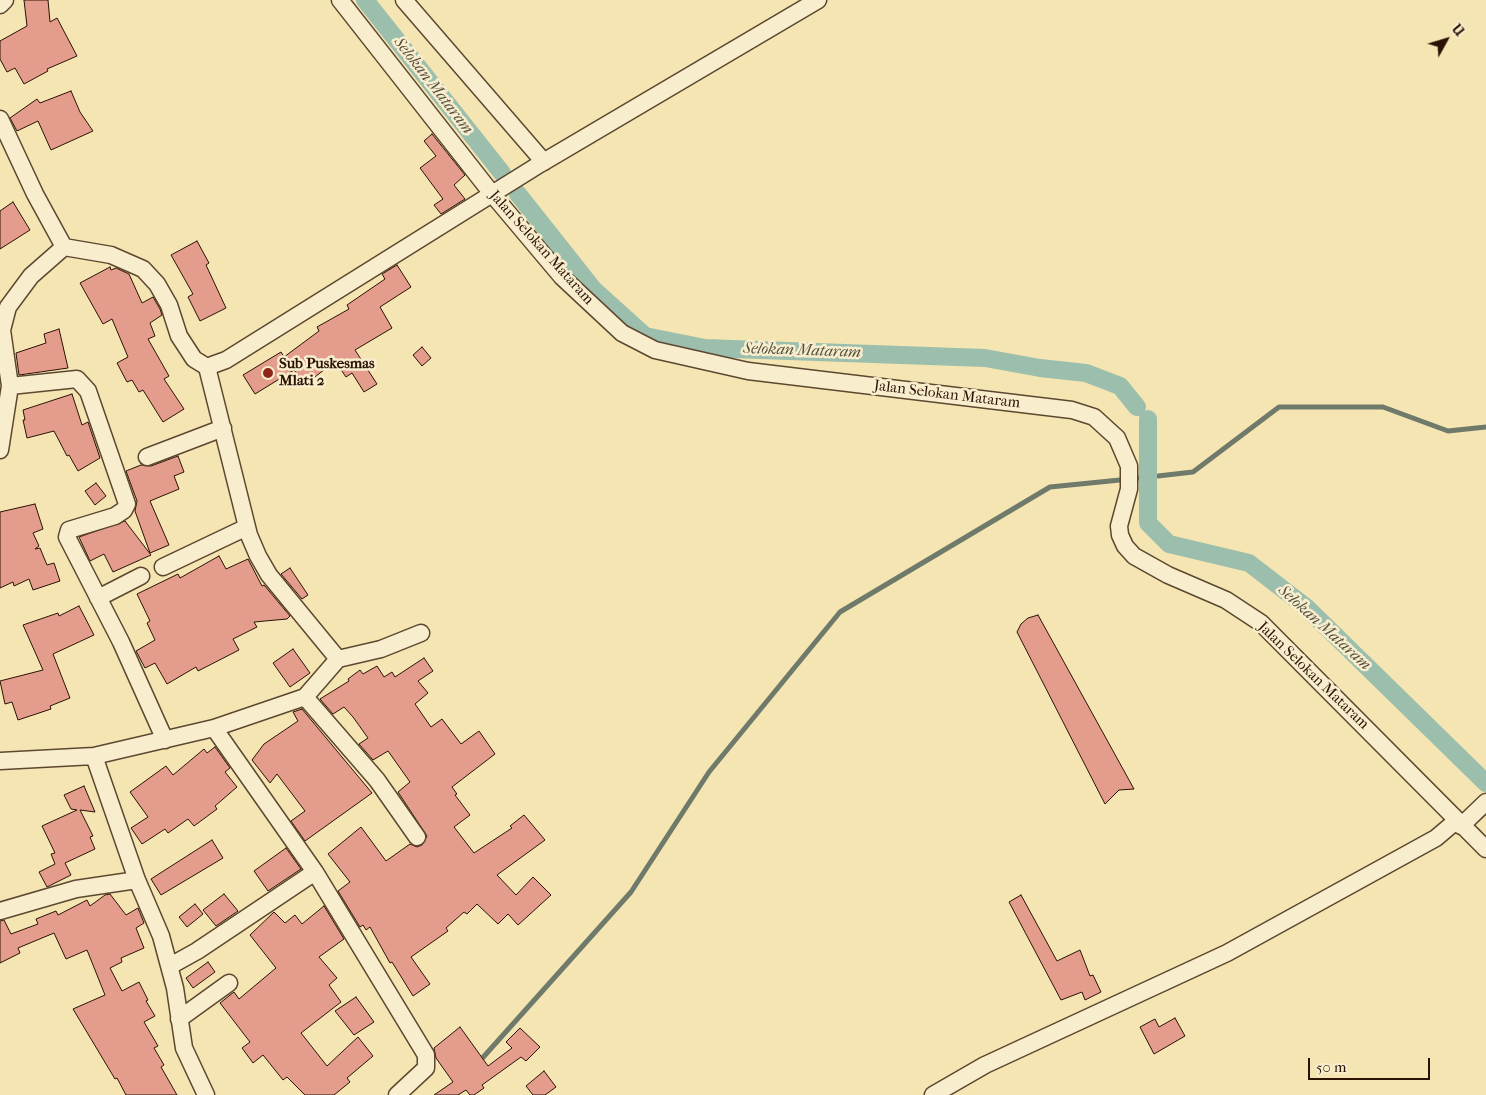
<!DOCTYPE html>
<html>
<head>
<meta charset="utf-8">
<style>
  body { margin:0 }
  #map { position:relative; width:1486px; height:1095px; overflow:hidden; background:#f4e5b2; font-family:"IM FELL French Canon",serif }
  canvas { display:block }
  .north { position:absolute; left:1421px; top:15px; width:50px; height:50px; -webkit-text-stroke:4px #f8eecd; paint-order:stroke; rotate:51deg; font-size:14px; font-weight:700; line-height:20px; text-align:center; color:#2b1205 }
  .north::after { content:''; display:block; margin:auto; width:18px; height:22px; background:#2b1205; clip-path:polygon(50% 0,100% 100%,50% 72%,0 100%) }
  .scale { position:absolute; left:1308px; top:1058px; width:122px; height:22px; box-sizing:border-box; border:2px solid #2b1205; border-top:0; padding-left:6px; font-size:15px; line-height:18px; white-space:nowrap; color:#2b1205; -webkit-text-stroke:4px #f8eecd; paint-order:stroke }
</style>
</head>
<body>
<div id="map">
<canvas width="1486" height="1095"></canvas>
<div class="north">U</div>
<div class="scale">50 m</div>
</div>
<script>
const c = document.querySelector('canvas').getContext('2d');
c.lineJoin = 'round';
function shape(rows) {
  const path = new Path2D();
  for (const r of rows) {
    path.moveTo(r[0], r[1]);
    for (let i = 2; i < r.length; i += 2) path.lineTo(r[i], r[i + 1]);
  }
  return path;
}
function trace(path, color, width, dash) {
  c.strokeStyle = color;
  c.lineWidth = width;
  c.lineCap = dash ? 'butt' : 'round';
  c.setLineDash(dash || []);
  c.stroke(path);
}
function paint(path, color) {
  c.fillStyle = color;
  c.fill(path, 'evenodd');
}
function drawText(font, color, halo, rows, align = 'center') {
  c.font = font + ' "IM FELL French Canon",serif';
  c.lineWidth = 5;
  c.setLineDash([]);
  c.textBaseline = 'middle';
  c.strokeStyle = halo;
  c.fillStyle = color;
  for (const [text, x, y, turn = 0] of rows) {
    c.save();
    c.translate(x, y);
    c.rotate((+turn || 0) * Math.PI / 180);
    c.textAlign = isNaN(turn) ? turn : align;
    if (halo) c.strokeText(text, 0, 0);
    c.fillText(text, 0, 0);
    c.restore();
  }
}
trace(shape([
  [1158,476,1193,472,1279,407,1383,407,1448,431,1486,427],
  [1137,478,1141,478],
  [478,1063,631,892,709,772,840,612,1050,487,1120,480]
]), '#6f7a6a', 5);
trace(shape([
  [365,0,502,173],
  [518,194,594,290,645,336,705,348,985,358,1040,368,1086,373,1120,386,1137,407],
  [1148,419,1148,523,1169,544,1249,563,1306,607,1486,783]
]), '#9cbfad', 18);
const building = shape([
  [24,0,48,0,50,22,57,18,77,56,47,69,48,71,24,84,15,68,7,72,0,59,0,41,27,26,24,0],
  [71,91,80,112,93,131,51,150,38,121,17,131,10,118,37,99,40,103,71,91],
  [432,134,465,175,454,185,465,199,441,214,434,205,443,199,420,168,436,156,424,141,432,134],
  [13,202,30,230,0,249,0,211,13,202],
  [197,241,209,263,206,265,226,308,200,321,188,297,193,294,171,255,197,241],
  [397,265,411,287,380,307,392,328,355,350,377,384,364,392,352,373,346,377,335,361,305,385,294,370,255,394,243,375,281,352,284,357,319,331,317,327,349,309,347,305,385,279,382,274,397,265],
  [110,267,111,270,116,268,129,274,142,303,153,297,160,309,162,315,150,323,155,336,148,339,169,376,164,379,184,409,163,422,143,390,139,392,132,380,127,382,117,363,128,357,112,319,103,324,80,283,110,267],
  [59,329,68,368,19,375,16,353,46,343,44,334,59,329],
  [422,347,431,358,422,366,413,355,422,347],
  [72,394,82,425,88,422,100,458,78,471,69,455,67,456,54,431,27,438,23,420,25,420,23,410,72,394],
  [178,456,184,472,174,476,179,489,150,501,169,545,150,553,135,511,137,501,126,471,141,465,151,466,178,456],
  [96,483,106,496,95,505,85,491,96,483],
  [35,504,43,529,33,533,39,546,35,549,40,548,47,565,54,563,60,581,33,590,29,579,14,586,13,582,0,588,0,512,35,504],
  [125,521,151,555,113,572,104,554,90,561,79,537,125,521],
  [219,556,226,569,248,559,262,586,264,585,290,616,287,619,254,622,257,627,233,639,239,650,198,671,196,667,167,684,155,663,145,668,136,651,155,640,147,623,150,621,137,594,178,574,180,578,219,556],
  [290,568,308,595,302,599,281,574,290,568],
  [79,606,94,635,53,654,70,698,50,706,51,709,18,720,12,702,5,704,0,681,43,670,23,625,58,613,59,616,79,606],
  [1038,615,1134,789,1119,790,1105,804,1017,632,1021,624,1028,618,1038,615],
  [293,649,310,673,290,687,273,663,293,649],
  [424,658,433,671,418,681,428,693,415,704,431,727,442,719,461,744,479,731,495,754,452,787,457,794,455,795,470,815,454,827,474,853,512,828,510,826,524,815,545,840,497,875,516,895,533,877,551,895,518,925,508,914,498,924,477,904,467,914,464,912,446,928,448,931,411,957,430,984,413,996,392,962,390,963,370,927,366,930,363,925,360,927,338,891,350,882,328,854,361,827,386,861,410,844,417,847,422,845,427,836,398,792,410,782,388,751,373,760,359,744,368,738,353,717,344,707,333,714,320,699,349,681,348,679,360,670,363,674,377,666,384,677,392,672,395,677,424,658],
  [302,709,372,793,305,841,291,821,305,811,277,774,270,783,252,760,264,744,298,721,293,712,302,709],
  [215,747,230,768,225,772,237,787,215,806,217,809,194,826,188,819,168,833,165,829,142,844,131,828,148,817,130,792,166,766,173,775,204,749,207,753,215,747],
  [84,786,95,812,80,810,93,836,90,837,95,849,65,863,71,875,47,887,39,872,55,864,51,854,55,853,42,826,77,810,71,809,64,795,84,786],
  [212,840,223,858,161,895,151,879,212,840],
  [286,848,301,869,268,891,254,871,286,848],
  [110,894,126,915,138,908,144,923,136,928,144,948,121,958,122,962,110,968,122,991,139,982,148,1000,146,1001,155,1016,144,1022,158,1046,154,1048,164,1065,161,1067,177,1095,126,1095,117,1078,115,1079,73,1009,105,995,87,950,66,959,54,933,18,948,20,953,0,963,0,921,4,920,11,934,38,924,36,919,56,911,58,915,87,900,90,906,105,895,110,894],
  [224,894,238,911,216,926,203,910,224,894],
  [1021,895,1057,961,1080,950,1090,976,1093,975,1101,992,1085,1000,1082,992,1061,1000,1009,902,1021,895],
  [195,904,203,914,187,927,179,917,195,904],
  [324,906,344,939,319,957,337,978,329,985,341,1002,301,1033,327,1066,358,1037,373,1056,347,1078,350,1082,334,1095,305,1095,287,1077,283,1080,263,1055,253,1063,242,1048,250,1042,220,1003,234,992,239,999,276,968,250,935,274,912,285,923,295,915,302,924,324,906],
  [208,962,215,972,193,988,186,978,208,962],
  [356,997,374,1022,354,1035,335,1011,356,997],
  [1175,1018,1185,1036,1154,1054,1140,1027,1155,1019,1159,1027,1175,1018],
  [460,1027,488,1066,512,1048,506,1042,520,1028,540,1047,526,1061,521,1057,482,1085,484,1088,474,1095,470,1095,466,1090,458,1095,434,1095,453,1082,436,1058,434,1048,460,1027],
  [544,1071,556,1087,545,1095,533,1095,526,1086,544,1071]
]);
paint(building, '#e49d8d');
trace(building, '#2b1205', 1);
const minor = shape([
  [340,0,493,195,562,277,622,333,655,350,748,371,1072,410,1094,417,1117,438,1129,466,1129,489,1119,526,1120,535,1125,546,1134,556,1168,575,1226,600,1261,623,1486,849],
  [404,0,544,162],
  [0,5,5,0],
  [0,119,35,194,64,247,31,276,8,307,2,330,10,386,0,450],
  [64,247,111,255,143,269,157,284,169,305,179,336,194,359,207,367,215,364,226,360,540,164,818,0],
  [10,386,77,379,88,391,127,504,124,510,115,516,69,530,67,537,121,642,165,740],
  [147,457,223,428],
  [163,567,247,527],
  [98,598,141,576],
  [338,659,381,649,421,633],
  [305,697,377,780,417,837],
  [214,728,315,872,426,1055,426,1068,397,1095],
  [94,756,137,880,161,936,175,988,184,1048,206,1095],
  [0,761,94,756,214,728,305,697,338,659,269,575,258,556,249,535,207,367],
  [1461,826,1486,802],
  [0,911,76,889,137,880],
  [170,966,197,951,315,872],
  [179,1019,229,983],
  [933,1095,985,1065,1227,953,1436,838,1456,821]
]);
trace(minor, '#5d4730', 19);
trace(minor, '#f8eecd', 16);
for (const [x, y, r, color] of [
  [268,373,6,"#8f2418"]
]) {
  const dot = new Path2D();
  dot.arc(x, y, r, 0, 2 * Math.PI);
  c.fillStyle = color;
  c.fill(dot);
  trace(dot, '#f8eecd', 2);
}
drawText('15px', '#2b1205', '#f8eecd', [
  ["Jalan Selokan Mataram",541,248,48],
  ["Jalan Selokan Mataram",947,395,7],
  ["Jalan Selokan Mataram",1313,676,44]
]);
drawText('bold 15px', '#2b1205', '#f8eecd', [
  ["Sub Puskesmas",279,364],
  ["Mlati 2",279,381]
], 'left');
drawText('italic 16px', '#534f40', '#f8eecd', [
  ["Selokan Mataram",433,86,52],
  ["Selokan Mataram",802,351,2],
  ["Selokan Mataram",1324,628,42]
]);
</script>
</body>
</html>
